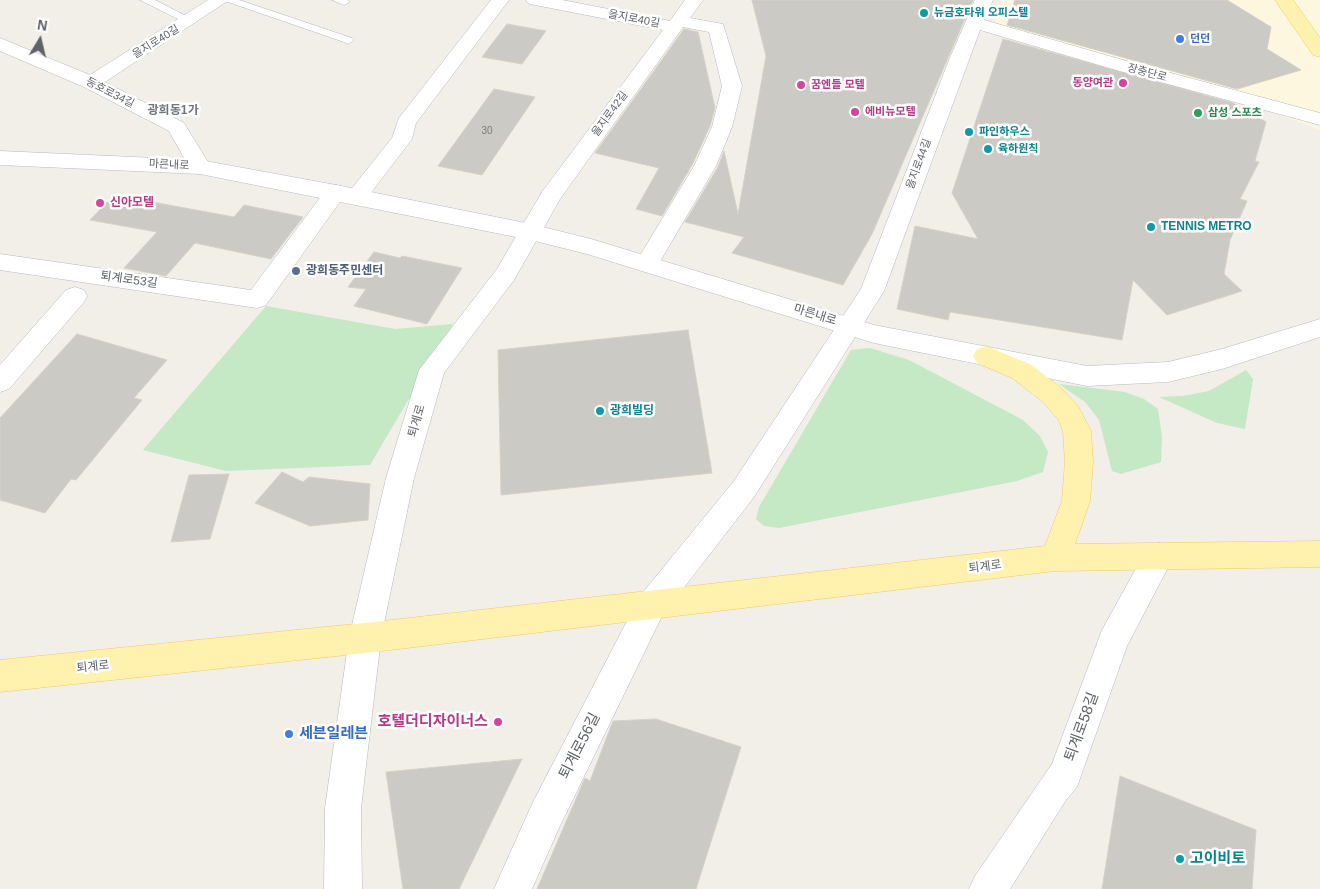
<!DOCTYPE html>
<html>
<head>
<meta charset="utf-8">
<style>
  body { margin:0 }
  #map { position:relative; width:1320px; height:889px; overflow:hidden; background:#f1efe8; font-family:Arial,sans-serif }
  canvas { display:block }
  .north { position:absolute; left:15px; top:15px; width:50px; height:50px; -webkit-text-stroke:4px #fff; paint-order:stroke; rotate:9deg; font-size:14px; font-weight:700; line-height:20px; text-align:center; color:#5f6368 }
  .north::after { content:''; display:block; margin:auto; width:18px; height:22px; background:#5f6368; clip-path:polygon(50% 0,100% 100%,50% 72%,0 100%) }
</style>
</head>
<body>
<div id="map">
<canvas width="1320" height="889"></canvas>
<div class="north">N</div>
</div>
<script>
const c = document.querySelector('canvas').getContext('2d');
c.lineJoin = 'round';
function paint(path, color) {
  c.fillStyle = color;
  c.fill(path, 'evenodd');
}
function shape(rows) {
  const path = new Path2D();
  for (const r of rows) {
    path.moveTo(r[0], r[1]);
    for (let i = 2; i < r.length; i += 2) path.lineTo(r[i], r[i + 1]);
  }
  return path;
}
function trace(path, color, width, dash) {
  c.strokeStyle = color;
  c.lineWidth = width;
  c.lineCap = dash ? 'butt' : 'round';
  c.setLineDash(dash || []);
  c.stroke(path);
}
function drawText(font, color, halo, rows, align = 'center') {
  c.font = font + ' Arial,"Noto Sans KR",sans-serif';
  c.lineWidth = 5;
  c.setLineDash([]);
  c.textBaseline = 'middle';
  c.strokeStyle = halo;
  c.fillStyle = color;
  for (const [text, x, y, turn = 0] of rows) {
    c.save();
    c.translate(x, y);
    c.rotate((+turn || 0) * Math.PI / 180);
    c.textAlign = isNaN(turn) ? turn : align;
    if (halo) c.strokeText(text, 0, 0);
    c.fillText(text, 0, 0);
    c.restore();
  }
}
paint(shape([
  [1001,0,1320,0,1320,130,1219,92,994,27]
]), '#fef7e0');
paint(shape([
  [266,306,395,329,453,324,370,465,226,471,143,450],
  [870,348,909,360,1023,420,1040,436,1048,452,1043,472,1017,481,779,528,764,526,756,519,759,507,851,350],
  [1246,370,1253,379,1245,429,1217,423,1159,397,1183,396,1209,391],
  [1059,384,1125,392,1144,399,1158,409,1162,437,1161,462,1121,474,1112,471,1099,420,1085,402]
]), '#c5e8c5');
const building = shape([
  [752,0,973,0,872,234,843,285,732,253,744,237,685,222,718,167,724,151,738,214,766,56,752,0],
  [1015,0,1227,0,1271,27,1267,49,1301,70,1237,89,1007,25,1015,0],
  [507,24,546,31,522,64,482,57,507,24],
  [684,29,698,32,715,108,710,126,692,165,662,216,636,209,659,168,595,153,684,29],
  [1003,39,1233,103,1266,122,1255,161,1259,162,1240,199,1247,201,1230,240,1224,274,1242,291,1167,315,1133,280,1122,340,950,312,948,320,897,309,915,226,978,239,952,193,1003,39],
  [494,89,535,97,482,175,438,166,494,89],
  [114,195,234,217,244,205,303,217,271,259,195,243,166,276,124,268,157,232,90,220,114,195],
  [374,252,400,258,402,256,462,268,427,324,354,306,366,289,348,287,374,252],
  [688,330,712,473,501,495,498,350,688,330],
  [77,334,167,360,134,398,142,400,76,480,71,479,45,513,0,500,0,418,77,334],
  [282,472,303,482,309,477,370,484,368,520,310,526,255,503,282,472],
  [229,474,210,539,171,542,189,475,229,474],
  [656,719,741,747,696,889,537,889,585,778,590,781,613,721,656,719],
  [522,759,459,889,403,889,386,772,522,759],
  [1120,776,1256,830,1252,889,1102,889,1120,776]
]);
paint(building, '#cccac5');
trace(building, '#d6d1c6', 1);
const service = shape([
  [140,0,155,0,196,21,194,23,186,23,140,0],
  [222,0,239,0,352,38,354,40,348,44,344,42,222,0],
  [332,0,348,0,350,2,344,5,332,0]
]);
const minor = shape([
  [208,0,229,0,105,82,184,123,211,167,208,172,200,174,192,172,169,131,84,87,0,51,0,38,90,75,208,0],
  [491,0,509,0,416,123,412,139,364,202,356,204,348,202,345,197,392,138,399,118,491,0],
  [526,0,562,0,670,21,685,0,703,0,690,18,723,24,742,86,732,127,716,166,655,270,647,272,639,270,635,264,694,166,712,127,722,86,709,32,683,27,560,199,514,280,444,373,414,478,381,638,361,808,362,889,324,889,325,808,349,638,386,478,419,370,497,269,542,192,663,30,535,5,529,4,526,0],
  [975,0,993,0,984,20,1130,62,1320,113,1320,125,1116,70,980,30,884,291,754,497,662,616,559,828,532,889,494,889,533,802,640,596,734,481,861,289,949,60,975,0],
  [336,185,344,187,347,192,266,305,257,308,0,270,0,254,251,290,328,187,336,185],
  [75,287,84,290,87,296,84,302,9,389,0,392,0,365,66,290,75,287],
  [1159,543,1170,547,1174,556,1127,646,1077,787,1066,800,1010,889,969,889,975,876,1052,764,1102,630,1148,547,1159,543]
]);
const secondary = shape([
  [0,151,200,160,336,185,531,224,591,239,874,325,1087,366,1168,362,1222,349,1320,319,1320,337,1222,369,1168,382,1087,386,874,343,587,254,531,240,200,174,0,165,0,151]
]);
const primary = shape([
  [1275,0,1293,0,1320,38,1320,57,1313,55,1275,0],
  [986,346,1030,364,1060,387,1078,406,1091,431,1093,462,1090,501,1075,544,1320,541,1320,567,1055,571,365,653,0,692,0,660,365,623,1045,546,1062,501,1065,462,1063,431,1058,419,1042,401,1012,378,977,363,973,356,977,349,986,346]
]);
trace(service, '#b5b8bc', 1);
trace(minor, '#b5b8bc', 1);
trace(secondary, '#b6babf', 1);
trace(primary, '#f2c960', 1);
paint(service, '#fff');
paint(minor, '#fff');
paint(secondary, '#fff');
paint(primary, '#fff2af');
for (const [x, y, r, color] of [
  [924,13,5,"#0f9aa8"],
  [1180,39,5,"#3f7fe0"],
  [1123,83,5,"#d1479c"],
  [801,85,5,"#d1479c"],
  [855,112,5,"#d1479c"],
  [1198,113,5,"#2e9e5b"],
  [969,132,5,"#0f9aa8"],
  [988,149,5,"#0f9aa8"],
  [100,203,5,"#d1479c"],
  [1151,227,5,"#0f9aa8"],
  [296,271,5,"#5c6f8a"],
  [600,411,5,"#0f9aa8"],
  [498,722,5,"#d1479c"],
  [289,734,5,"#3f7fe0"],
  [1180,859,5,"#0f9aa8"]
]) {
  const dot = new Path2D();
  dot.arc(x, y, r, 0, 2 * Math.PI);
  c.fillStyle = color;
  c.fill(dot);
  trace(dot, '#fff', 2);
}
drawText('10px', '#7a7d7f', null, [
  ["30",487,131]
]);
drawText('bold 11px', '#0d838f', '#fff', [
  ["뉴금호타워 오피스텔",934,13],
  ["파인하우스",979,132],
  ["육하원칙",998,149]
], 'left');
drawText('11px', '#5f6368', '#fff', [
  ["을지로40길",634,19,11],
  ["을지로40길",156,42,-32],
  ["장충단로",1147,73,15],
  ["동호로34길",110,93,27],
  ["을지로42길",610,114,-54],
  ["을지로44길",919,164,-70],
  ["마른내로",169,165,3]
]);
drawText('bold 11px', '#366cbe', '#fff', [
  ["던던",1190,39]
], 'left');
drawText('bold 11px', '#b23c85', '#fff', [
  ["동양여관",1113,83,"right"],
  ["꿈엔들 모텔",811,85],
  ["에비뉴모텔",865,112]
], 'left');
drawText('bold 11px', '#27864d', '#fff', [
  ["삼성 스포츠",1208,113]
], 'left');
drawText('bold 12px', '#70757a', '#fff', [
  ["광희동1가",173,111]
]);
drawText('bold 12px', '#b23c85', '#fff', [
  ["신아모텔",110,203]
], 'left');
drawText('bold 12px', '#0d838f', '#fff', [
  ["TENNIS METRO",1161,227],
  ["광희빌딩",610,411]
], 'left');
drawText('bold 12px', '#4e5e75', '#fff', [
  ["광희동주민센터",306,271]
], 'left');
drawText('12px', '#5f6368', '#fff', [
  ["퇴계로53길",129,280,8],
  ["마른내로",815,315,17],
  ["퇴계로",417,421,-74],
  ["퇴계로",985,567,-7],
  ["퇴계로",93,667,-6]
]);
drawText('bold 15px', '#b23c85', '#fff', [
  ["호텔더디자이너스",488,722]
], 'right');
drawText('15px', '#5f6368', '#fff', [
  ["퇴계로58길",1082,727,-70],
  ["퇴계로56길",580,746,-63]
]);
drawText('bold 15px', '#366cbe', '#fff', [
  ["세븐일레븐",299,734]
], 'left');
drawText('bold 15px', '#0d838f', '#fff', [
  ["고이비토",1190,859]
], 'left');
</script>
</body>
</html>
